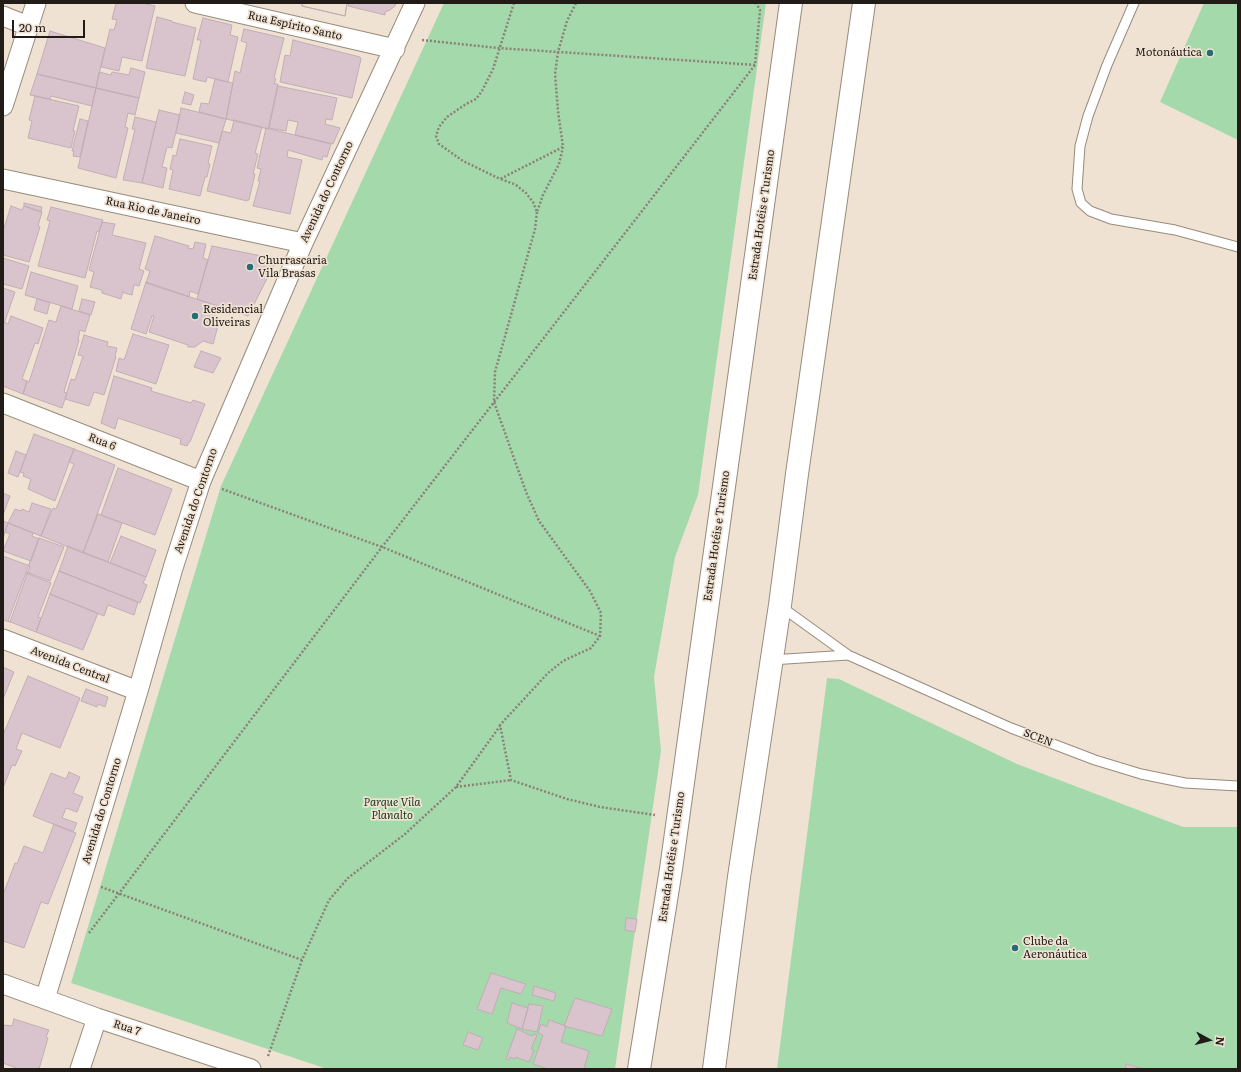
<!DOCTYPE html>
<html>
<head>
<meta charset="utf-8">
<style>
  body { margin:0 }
  #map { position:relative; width:1241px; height:1072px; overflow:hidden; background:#f0e2d3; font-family:Literata,serif }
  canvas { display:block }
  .frame { position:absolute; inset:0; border:4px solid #211c17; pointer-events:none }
  .north { position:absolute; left:1189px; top:1020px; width:40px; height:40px; -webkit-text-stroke:3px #f0e2d3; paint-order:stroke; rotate:97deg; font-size:11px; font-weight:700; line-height:16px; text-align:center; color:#211c17 }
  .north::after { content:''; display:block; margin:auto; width:14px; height:18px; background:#211c17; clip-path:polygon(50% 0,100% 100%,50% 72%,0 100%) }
  .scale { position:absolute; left:12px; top:20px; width:73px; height:18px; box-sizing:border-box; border:2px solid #211c17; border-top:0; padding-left:5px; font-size:12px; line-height:14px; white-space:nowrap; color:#211c17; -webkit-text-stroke:3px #f0e2d3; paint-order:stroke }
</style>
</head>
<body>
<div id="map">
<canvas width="1241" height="1072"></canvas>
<div class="frame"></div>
<div class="north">N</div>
<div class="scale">20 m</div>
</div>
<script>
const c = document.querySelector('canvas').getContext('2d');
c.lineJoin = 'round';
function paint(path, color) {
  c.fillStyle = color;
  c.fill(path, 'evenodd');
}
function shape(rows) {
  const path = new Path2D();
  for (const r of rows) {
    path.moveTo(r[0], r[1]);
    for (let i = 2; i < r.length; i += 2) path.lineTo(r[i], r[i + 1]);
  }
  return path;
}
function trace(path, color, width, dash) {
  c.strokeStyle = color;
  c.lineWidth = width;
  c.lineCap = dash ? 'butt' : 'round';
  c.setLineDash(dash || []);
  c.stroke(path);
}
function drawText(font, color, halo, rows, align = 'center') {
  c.font = font + ' Literata,serif';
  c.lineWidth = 3.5;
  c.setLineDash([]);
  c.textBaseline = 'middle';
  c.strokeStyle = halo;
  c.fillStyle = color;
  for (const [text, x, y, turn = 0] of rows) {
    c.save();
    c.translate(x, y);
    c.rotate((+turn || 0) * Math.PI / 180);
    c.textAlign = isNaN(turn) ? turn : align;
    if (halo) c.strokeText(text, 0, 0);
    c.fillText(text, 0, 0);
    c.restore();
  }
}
paint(shape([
  [444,3,766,3,698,495,675,557,654,677,661,751,615,1069,327,1069,71,983,221,486],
  [1204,3,1238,3,1238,140,1160,102],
  [827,678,839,679,1017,764,1183,827,1238,827,1238,1069,777,1069]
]), '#a4daab');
const building = shape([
  [116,3,142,3,155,6,142,61,122,57,119,71,101,67,110,29,114,30,117,20,112,19,116,3],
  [302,3,347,3,345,16,302,6,302,3],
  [302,3,347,3,345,16,302,6,302,3],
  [349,3,396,3,395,6,390,10,385,12,385,15,348,6,349,3],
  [157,17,172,21,172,22,196,28,185,76,146,68,157,17],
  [203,18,232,25,230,35,238,37,228,82,207,77,206,82,193,79,201,40,197,40,203,18],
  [244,29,284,38,274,78,276,79,274,84,278,84,268,129,226,119,235,71,240,73,247,43,241,41,244,29],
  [50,31,105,48,96,88,37,74,50,31],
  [293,40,360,57,361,59,352,98,280,82,285,55,290,56,293,40],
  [131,68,145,72,139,98,96,88,99,72,111,75,112,72,129,75,131,68],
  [37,74,96,88,92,106,51,96,50,99,30,95,37,74],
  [215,79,233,83,226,119,199,112,201,103,209,104,215,79],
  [278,86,337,98,332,120,326,119,325,124,340,128,333,144,295,135,298,122,288,120,286,131,269,128,278,86],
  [96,88,139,98,135,115,128,113,125,127,128,128,116,178,78,168,96,88],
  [185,92,194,95,191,105,182,103,185,92],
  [35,96,79,106,73,131,75,131,71,148,28,138,32,121,29,120,35,96],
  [181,108,226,119,219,143,176,133,181,108],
  [159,110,180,115,172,148,167,147,162,167,167,168,163,188,142,183,159,110],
  [135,117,156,122,142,183,123,180,135,129,132,129,135,117],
  [80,119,88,121,80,157,73,156,74,151,72,151,80,119],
  [234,120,262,127,255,153,258,154,253,174,255,174,249,200,247,200,247,201,207,191,222,131,231,133,234,120],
  [266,128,331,144,327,157,323,156,322,160,288,150,287,157,302,160,290,214,253,206,260,181,258,181,261,169,257,168,266,128],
  [180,139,212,146,208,163,210,164,207,177,205,177,200,196,169,189,173,170,170,169,173,155,176,156,180,139],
  [24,203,42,207,41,212,24,206,24,203],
  [11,206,22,210,24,206,42,212,38,226,40,227,29,262,3,255,3,231,11,206],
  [51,207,103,220,99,232,97,231,85,278,38,266,50,221,47,220,51,207],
  [102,222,115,224,112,235,146,243,139,269,144,271,139,286,134,285,132,295,124,293,123,291,121,299,102,293,102,290,90,287,94,272,89,270,102,222],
  [155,236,189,246,188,248,193,249,195,242,206,244,203,258,208,260,198,294,190,291,189,297,146,283,150,271,145,269,155,236],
  [212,246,277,259,248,316,197,299,212,246],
  [3,258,29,266,22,289,3,284,3,258],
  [31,272,78,286,72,309,25,295,31,272],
  [146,282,211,304,209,309,212,311,215,315,218,326,213,344,203,341,195,347,188,347,188,345,149,332,154,316,152,316,146,334,131,329,146,282],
  [3,288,15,292,4,324,3,323,3,288],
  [37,299,50,302,47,314,34,310,37,299],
  [82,299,95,302,91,315,79,311,82,299],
  [61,306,90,315,85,332,80,330,78,340,79,340,64,392,67,393,62,408,23,394,27,381,29,382,49,320,56,322,61,306],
  [11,316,43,328,38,344,35,343,22,379,27,381,23,394,3,386,3,325,4,322,8,324,11,316],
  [133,334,169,345,156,384,116,371,119,358,124,360,133,334],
  [84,335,108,342,107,346,117,348,115,356,116,357,104,395,94,392,89,406,65,399,71,379,75,380,83,356,78,355,84,335],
  [201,351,221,358,213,373,194,367,201,351],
  [114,376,152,388,151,391,191,403,193,400,205,404,190,442,189,442,187,446,180,444,181,439,118,418,115,429,101,423,114,376],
  [34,434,74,449,55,501,28,489,31,479,23,476,24,473,20,472,34,434],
  [74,449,115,465,83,553,41,536,53,508,56,509,74,464,69,462,74,449],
  [16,451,26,455,18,477,8,473,16,451],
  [118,468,172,489,155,535,101,515,118,468],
  [3,493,10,496,3,515,3,493],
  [32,503,51,509,41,536,8,523,15,509,21,511,22,509,29,512,32,503],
  [98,514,122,523,108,562,83,553,98,514],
  [3,521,8,523,3,538,3,521],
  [8,523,33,533,32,536,39,539,31,561,3,551,10,534,5,532,8,523],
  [121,536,156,550,146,577,110,563,121,536],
  [39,538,64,547,50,581,26,572,39,538],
  [68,546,146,577,143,583,147,585,140,603,59,571,68,546],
  [3,556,30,566,10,622,3,620,3,556],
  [59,571,138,602,134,615,108,605,104,616,50,594,59,571],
  [26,573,51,583,38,617,41,618,36,632,8,621,26,573],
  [50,594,98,613,83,650,36,632,50,594],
  [3,667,14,672,3,699,3,667],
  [28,676,80,698,60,748,22,733,16,749,22,751,15,766,12,765,3,788,3,735,28,676],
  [86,689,108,697,105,707,98,704,97,707,81,701,86,689],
  [69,772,80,777,73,793,83,797,77,812,66,808,62,818,77,823,73,832,33,816,51,773,66,779,69,772],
  [54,824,76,833,48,904,41,902,24,948,3,941,3,895,15,863,17,864,24,846,43,853,54,824],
  [626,918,637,919,635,932,625,930,626,918],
  [491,973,526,984,521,994,501,988,492,1014,477,1009,491,973],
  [534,986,556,993,554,1001,532,995,534,986],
  [575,998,612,1009,602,1036,564,1026,575,998],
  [512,1003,528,1008,522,1029,507,1023,512,1003],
  [529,1004,543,1006,537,1032,522,1029,529,1004],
  [14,1019,49,1030,46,1037,48,1038,39,1069,19,1069,3,1063,3,1025,12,1026,14,1019],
  [549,1020,566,1026,561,1042,589,1051,584,1069,548,1069,533,1064,543,1035,538,1033,541,1024,547,1027,549,1020],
  [517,1029,532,1036,533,1034,537,1035,531,1049,534,1050,529,1062,516,1057,515,1059,510,1057,509,1060,506,1059,517,1029],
  [468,1032,483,1038,478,1050,463,1045,468,1032],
  [1126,1064,1144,1069,1125,1069,1126,1064]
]);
paint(building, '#d9c4cd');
trace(building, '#c1adb5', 1);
const service = shape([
  [1134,3,1107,65,1088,116,1080,146,1077,189,1081,203,1090,211,1111,219,1175,230,1238,247],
  [780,606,848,655,1011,728,1095,760,1141,774,1185,783,1238,786],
  [771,660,848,655]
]);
const minor = shape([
  [195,3,395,49],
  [3,16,28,26],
  [3,106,36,3],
  [3,179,303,243],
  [3,403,201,481],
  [3,639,138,691],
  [3,984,97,1018,251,1069],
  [45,999,138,691,173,568,201,481,303,243,415,3],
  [80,1069,97,1018]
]);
const secondary = shape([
  [639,1069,671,869,791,3],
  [714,1069,739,877,780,605,797,474,864,3]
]);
trace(service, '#978b7c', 11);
trace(minor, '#978b7c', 21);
trace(secondary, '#978b7c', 24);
trace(shape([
  [514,3,493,69,482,91,476,99,466,104,447,117,439,127,436,136,439,144,463,161,500,179,563,147,558,111,555,74,558,52,567,21,576,3],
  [422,40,498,48,756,65],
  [501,179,516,185,526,193,533,202,537,212,543,195,559,164,563,147],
  [537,212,535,229,495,372,494,402,526,492,539,521,590,591,601,613,600,636,591,648,563,661,548,673,500,725,511,780,567,799,600,807,655,815],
  [222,489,382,547,600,636],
  [456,787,511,780],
  [101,887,302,960],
  [89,933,382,547,755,65,760,10,756,3],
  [268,1056,302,960,329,900,348,878,405,834,456,787,500,726]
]), '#8b8177', 2.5, [2, 2]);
trace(service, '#fff', 9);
trace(minor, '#fff', 19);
trace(secondary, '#fff', 22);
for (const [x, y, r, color] of [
  [1210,53,4,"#236d75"],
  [250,267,4,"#236d75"],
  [195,316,4,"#236d75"],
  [1015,948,4,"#236d75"]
]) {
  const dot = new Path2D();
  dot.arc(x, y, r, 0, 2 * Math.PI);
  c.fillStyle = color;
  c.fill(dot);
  trace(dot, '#f0e2d3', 1.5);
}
drawText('11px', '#211c17', '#f0e2d3', [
  ["Rua Espírito Santo",295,26,13],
  ["Avenida do Contorno",327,192,-65],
  ["Rua Rio de Janeiro",153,211,12],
  ["Estrada Hotéis e Turismo",762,215,-82],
  ["Rua 6",102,442,22],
  ["Avenida do Contorno",196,501,-71],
  ["Estrada Hotéis e Turismo",717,536,-82],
  ["Avenida Central",70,665,21],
  ["SCEN",1038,738,21],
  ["Avenida do Contorno",102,811,-73],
  ["Estrada Hotéis e Turismo",672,857,-82],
  ["Rua 7",127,1028,18]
]);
drawText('11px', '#211c17', '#f0e2d3', [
  ["Motonáutica",1202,53,"right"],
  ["Churrascaria",258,261],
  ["Vila Brasas",258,274],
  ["Residencial",203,310],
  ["Oliveiras",203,323],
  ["Clube da",1023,942],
  ["Aeronáutica",1023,955]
], 'left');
drawText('italic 11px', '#113b1b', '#f0e2d3', [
  ["Parque Vila",392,803],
  ["Planalto",392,816]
]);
</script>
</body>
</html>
